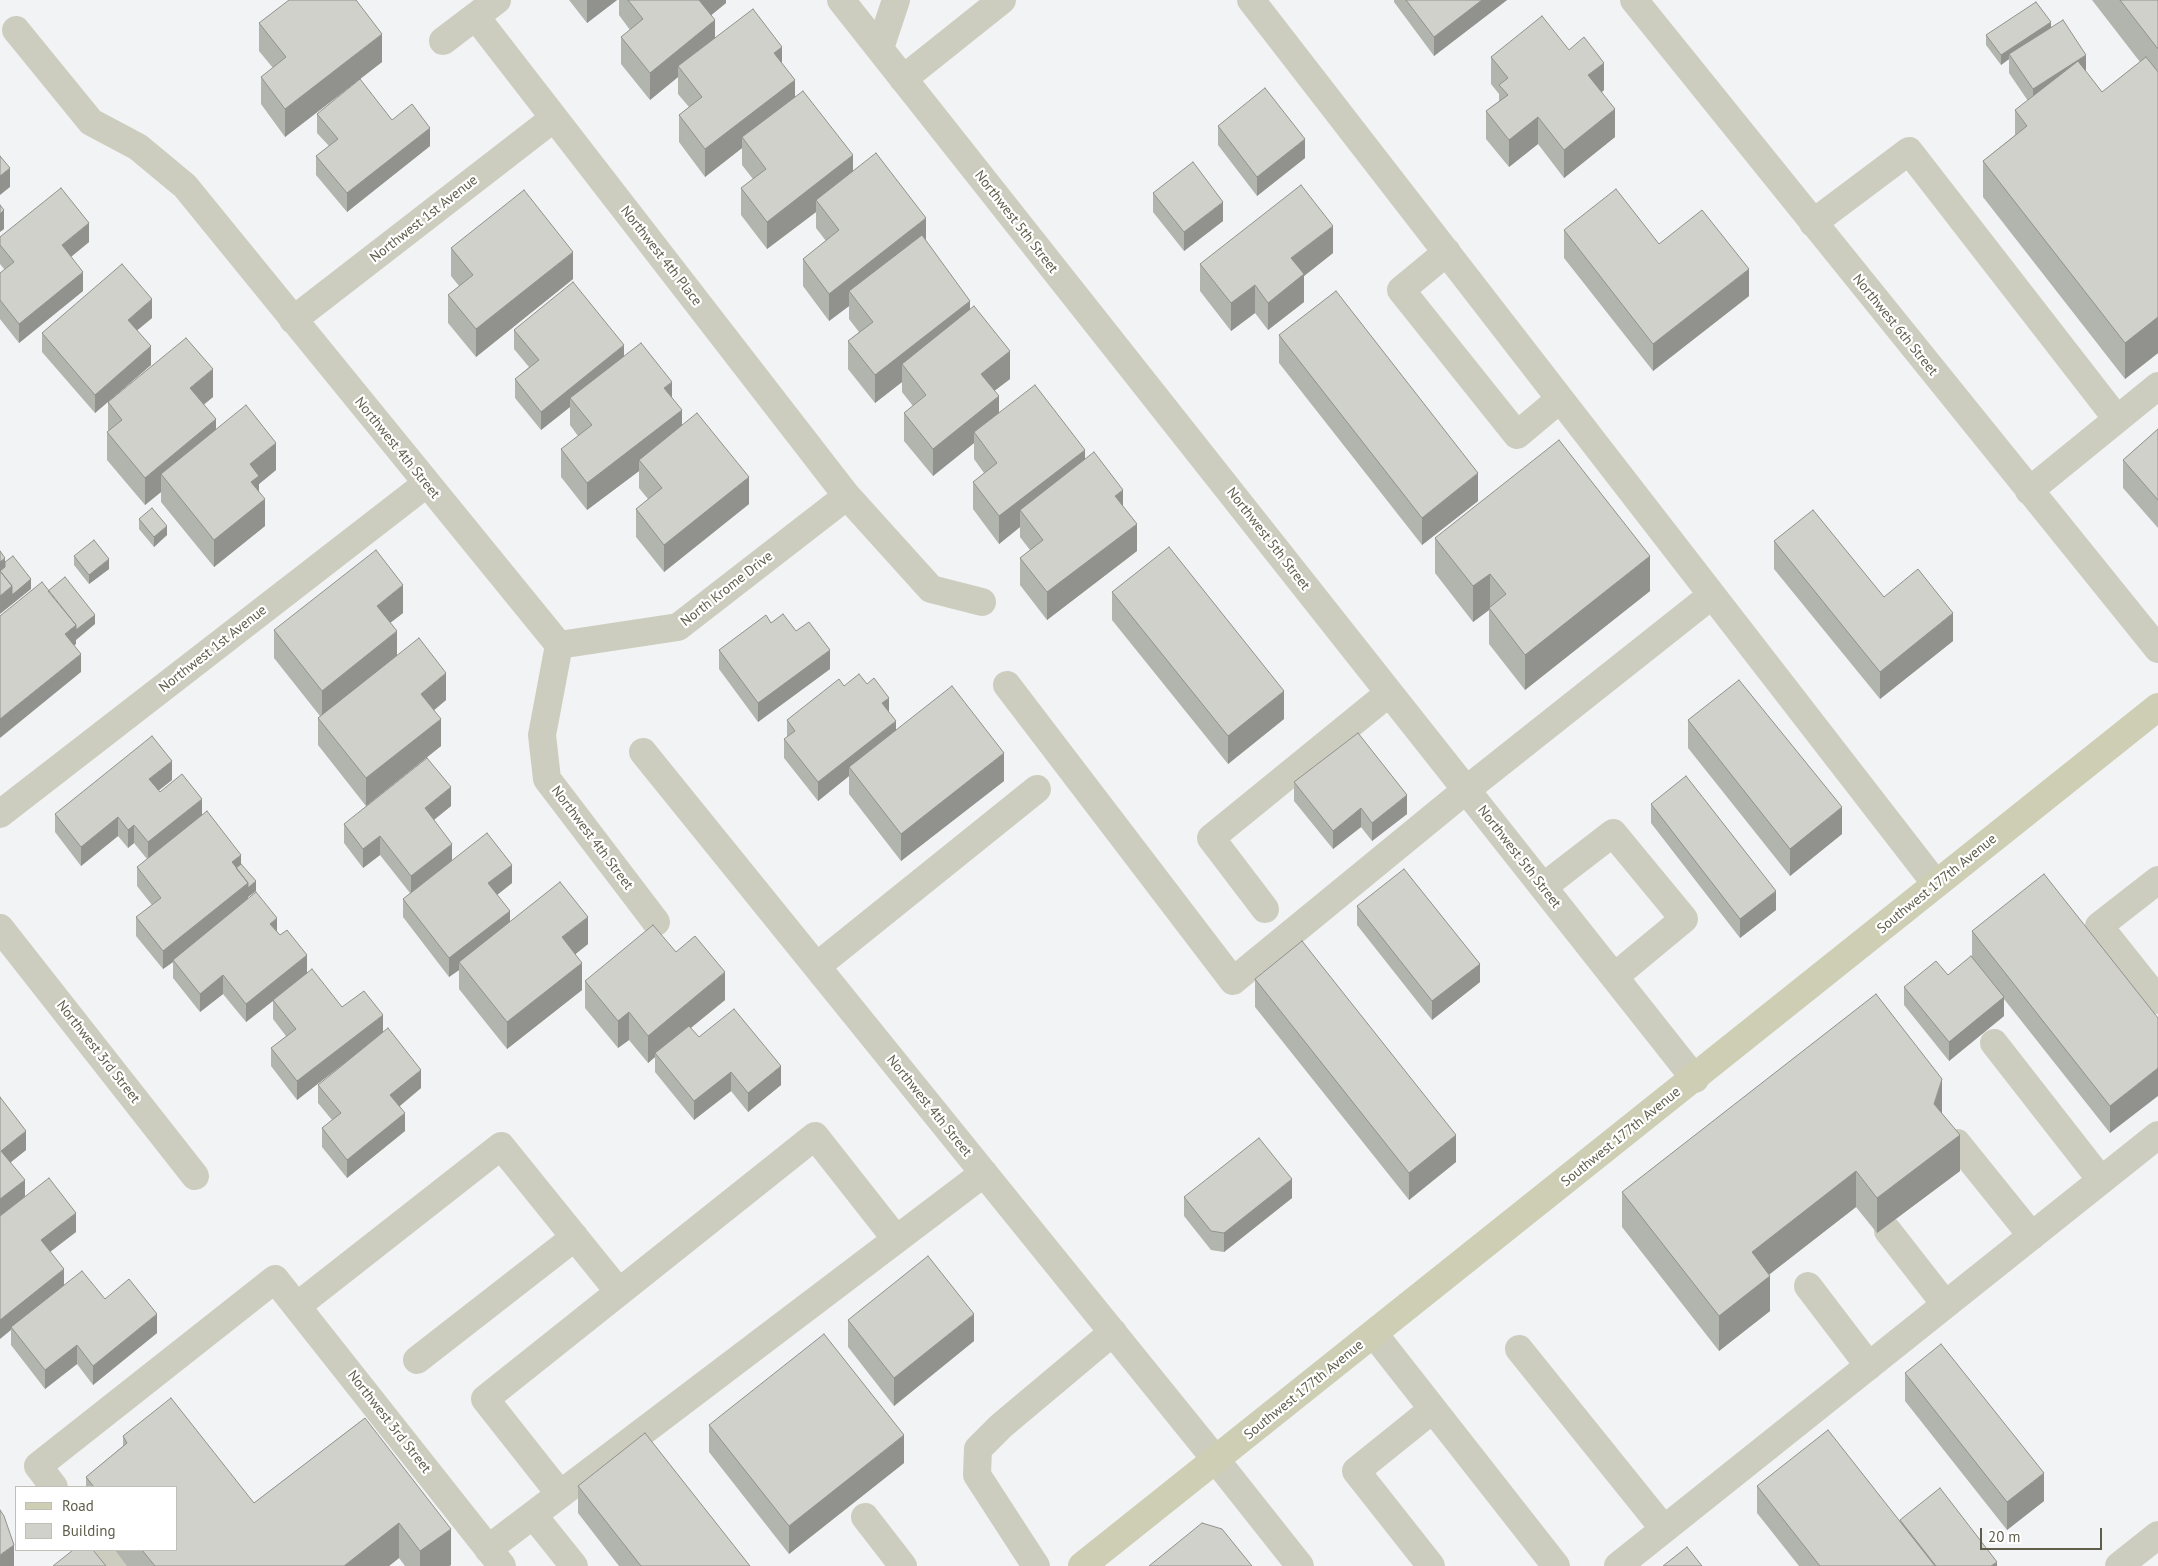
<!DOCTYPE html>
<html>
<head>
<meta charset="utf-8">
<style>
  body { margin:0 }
  #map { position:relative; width:2158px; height:1566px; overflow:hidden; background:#f2f3f4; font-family:"PT Sans",sans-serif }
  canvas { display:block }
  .legend { position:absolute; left:15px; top:1486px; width:162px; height:65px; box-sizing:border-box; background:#fff; border:1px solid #bfbfb7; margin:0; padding:6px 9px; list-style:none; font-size:15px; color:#5e5e4b }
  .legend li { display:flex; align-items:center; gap:10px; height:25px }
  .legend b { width:25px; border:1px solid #bfbfb7 }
  .scale { position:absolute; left:1980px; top:1528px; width:122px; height:22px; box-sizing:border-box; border:2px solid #5e5e4b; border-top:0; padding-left:6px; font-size:15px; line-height:18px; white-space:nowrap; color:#5e5e4b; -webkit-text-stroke:4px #fff; paint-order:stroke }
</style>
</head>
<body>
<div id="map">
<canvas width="2158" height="1566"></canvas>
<ul class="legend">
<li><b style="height:6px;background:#ceceb5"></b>Road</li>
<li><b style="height:14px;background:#cfd1ca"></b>Building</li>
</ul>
<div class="scale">20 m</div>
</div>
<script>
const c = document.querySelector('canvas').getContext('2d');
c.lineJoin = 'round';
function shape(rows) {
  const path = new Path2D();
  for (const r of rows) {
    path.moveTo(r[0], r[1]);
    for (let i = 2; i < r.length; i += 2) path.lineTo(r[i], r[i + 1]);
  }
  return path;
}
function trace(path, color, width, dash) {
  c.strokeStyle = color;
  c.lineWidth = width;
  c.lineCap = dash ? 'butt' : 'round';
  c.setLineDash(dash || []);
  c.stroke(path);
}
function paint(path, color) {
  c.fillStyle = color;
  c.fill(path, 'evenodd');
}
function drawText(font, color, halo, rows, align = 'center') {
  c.font = font + ' "PT Sans",sans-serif';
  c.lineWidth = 4.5;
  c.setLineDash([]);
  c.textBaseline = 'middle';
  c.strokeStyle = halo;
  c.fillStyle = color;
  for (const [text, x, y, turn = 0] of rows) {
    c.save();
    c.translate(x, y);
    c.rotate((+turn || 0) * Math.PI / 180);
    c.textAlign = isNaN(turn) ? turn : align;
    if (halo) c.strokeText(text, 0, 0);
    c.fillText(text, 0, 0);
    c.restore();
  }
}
trace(shape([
  [841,0,1695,1079],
  [1251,0,1936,884],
  [1634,0,2158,649],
  [476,17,847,496,931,589,982,602],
  [16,30,91,122,138,147,185,186,559,645,542,735,547,779,656,922],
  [443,41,497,0],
  [880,48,896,0],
  [903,79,1002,0],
  [1813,223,1909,151,2117,419],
  [1447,252,1401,290,1517,435,1560,399],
  [293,320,554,118],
  [2029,491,2158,386],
  [559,645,678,627,847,496],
  [1007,685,1233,981,1466,790,1712,595],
  [643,752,1216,1460,1300,1566],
  [0,814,426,484],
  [2158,880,2099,926,2158,1000],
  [1543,887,1613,833,1684,919,1614,977],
  [1265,909,1211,838,1389,693],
  [0,928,195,1176],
  [817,966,1037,789],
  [1994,1043,2101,1180],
  [1957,1143,2032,1236],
  [1888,1231,1945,1304],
  [1808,1286,1869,1366],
  [297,1306,501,1146,619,1292],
  [1374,1334,1556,1566],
  [1519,1349,1664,1529],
  [417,1360,575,1237],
  [54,1487,38,1466,275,1279,502,1566],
  [560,1494,485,1399,815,1136,896,1239],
  [533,1515,574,1566],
  [865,1517,903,1566],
  [488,1549,984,1173],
  [103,1550,115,1566],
  [1036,1566,977,1475,978,1449,1001,1426,1113,1332],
  [1431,1566,1356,1471,1433,1409],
  [1618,1566,2158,1135],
  [2119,1566,2158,1535]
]), '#cdcdbf', 28);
trace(shape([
  [1082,1566,2158,707]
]), '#ceceb5', 28);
paint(shape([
  [569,0,617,0,587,23],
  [619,0,726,0,726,3,711,15,715,38,782,63,795,97,853,171,926,242,970,310,1010,379,994,391,999,413,1085,460,1123,507,1137,551,1047,620,1020,585,1020,558,1030,550,1020,537,1020,527,999,544,973,509,973,482,984,473,974,459,974,443,933,476,904,441,904,413,913,406,902,392,902,382,875,403,848,369,848,341,859,332,849,319,849,306,829,321,803,286,803,259,826,241,816,228,816,212,767,249,741,215,741,188,753,179,742,165,742,148,705,177,679,142,679,115,689,107,678,94,678,77,650,100,621,64,621,37,630,30,619,15],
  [1394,0,1507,0,1434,56,1394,2],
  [2092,0,2158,0,2158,353,2125,379,1983,197,1983,161,2015,135,2015,110,2028,101,2009,73,2009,59,2001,65,1986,45,1986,35,2051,27,2102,92,2140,62],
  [259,23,382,62,285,137,261,104,261,77,273,68,259,51],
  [1569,50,1604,90,1602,92,1615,137,1564,178,1538,144,1509,167,1486,139,1486,111,1499,101,1499,94,1491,84,1491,57],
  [317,114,392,120,430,146,347,212,316,175,316,156,329,146,317,133],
  [1218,126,1305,158,1257,196,1218,145],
  [1153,193,1223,221,1184,251,1153,212],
  [1564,230,1659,244,1749,296,1653,371,1564,258],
  [0,237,89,242,71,257,83,291,19,343,0,319,0,273,5,270,0,264],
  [451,248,573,279,476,357,448,323,448,295,459,286,451,276],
  [1333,253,1304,276,1304,302,1268,330,1255,313,1231,331,1200,291,1200,264],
  [152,318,137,330,151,365,95,413,42,352,42,333],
  [514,330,624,356,672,398,682,425,749,504,664,572,636,537,636,509,648,499,639,488,639,471,587,510,561,477,561,449,578,436,570,425,570,407,541,430,515,398,515,379,529,367,514,349],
  [1279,335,1478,501,1422,545,1279,363],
  [213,397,204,404,216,429,276,470,259,484,259,492,265,526,214,567,161,502,161,492,145,505,107,460,107,432,109,431,108,430,108,402],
  [2158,429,2158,528,2123,488,2123,460],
  [139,519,167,535,154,547,139,529],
  [1435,538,1650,591,1525,690,1489,644,1489,610,1473,622,1435,573],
  [1774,541,1884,597,1953,641,1880,699,1774,569],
  [74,556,109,569,89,584,74,565],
  [1112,592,1284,719,1228,764,1112,620],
  [403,613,390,623,397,656,446,700,434,710,441,746,366,806,318,745,318,718,320,716,274,658,274,630],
  [771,623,796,631,830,669,758,722,719,669,719,650],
  [844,686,889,712,896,730,1004,781,901,861,849,794,849,776,818,801,784,758,784,739,787,737,787,720],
  [1688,720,1842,834,1790,876,1688,748],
  [172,780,158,791,160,792,202,815,241,864,256,891,248,897,248,899,277,931,307,974,342,1007,383,1032,421,1088,400,1106,405,1131,347,1178,322,1147,322,1128,332,1120,318,1103,318,1085,343,1064,297,1100,271,1066,271,1048,286,1036,273,1019,273,1001,246,1022,223,994,200,1012,173,978,173,962,163,969,136,936,136,917,152,905,137,886,137,867,147,859,134,843,128,848,118,836,81,866,55,832,55,814],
  [1294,782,1407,814,1372,841,1361,827,1333,849,1294,801],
  [1651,804,1776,910,1740,938,1651,823],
  [451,806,434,820,452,860,512,883,497,895,510,922,588,944,575,954,582,990,507,1049,459,989,459,970,449,977,403,917,403,899,410,893,380,855,363,868,344,843,344,824],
  [1357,906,1480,982,1432,1020,1357,925],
  [1972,931,2158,1018,2110,1133,2004,999,2004,1016,1949,1061,1904,1005,1904,987,1948,975,1972,958],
  [676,952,725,1000,691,1028,699,1037,781,1085,748,1112,731,1091,694,1120,655,1072,655,1057,648,1063,629,1040,618,1048,585,1008,585,981],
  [1255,979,1456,1162,1409,1200,1255,1007],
  [0,1097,26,1150,11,1162,25,1197,76,1232,50,1251,64,1285,105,1299,157,1333,93,1385,77,1364,45,1389,11,1345,11,1330],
  [1942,1113,1960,1171,1877,1233,1856,1207,1769,1274,1770,1311,1719,1351,1622,1227,1622,1192],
  [1184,1197,1292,1198,1224,1252,1211,1250,1184,1216],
  [848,1320,974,1341,894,1406,848,1347],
  [1905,1373,2044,1501,2007,1530,1905,1401],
  [365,1418,451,1565,449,1566,405,1566,399,1558,389,1566,127,1566,115,1550,176,1550,176,1487,86,1487,86,1477,123,1446,123,1436,254,1503],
  [709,1425,904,1463,789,1554,709,1452],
  [578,1486,750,1566,619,1566,578,1513],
  [1757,1486,1900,1521,1997,1566,1799,1566,1757,1513]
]), '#b2b4ae');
paint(shape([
  [587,0,617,0,587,23],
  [698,0,726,0,726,3,698,26],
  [1482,0,1507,0,1434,56,1434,37],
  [715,20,715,47,678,66,678,77,650,100,650,73],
  [2051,22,2051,32,2009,54,2009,59,2001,65,2001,55],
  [382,34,382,62,285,137,285,109],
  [782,47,782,75,774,53],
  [2086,55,2086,73,2033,108,2033,89],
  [1604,63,1604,90,1588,102,1588,75],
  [795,80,795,108,742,137,742,148,705,177,705,149],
  [1615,109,1615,137,1564,178,1564,150],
  [1538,117,1538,144,1509,167,1509,140],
  [430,128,430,146,347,212,347,193],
  [1305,139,1305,158,1257,196,1257,177],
  [853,155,853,183,816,200,816,212,767,249,767,222],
  [10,168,10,187,0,195,0,176],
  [1223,202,1223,221,1184,251,1184,232],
  [4,210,4,229,0,232,0,214],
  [926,218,926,245,849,291,849,306,829,321,829,294],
  [89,223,89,242,62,264,62,245],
  [1333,226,1333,253,1304,276,1304,302,1268,330,1268,303,1291,258],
  [573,252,573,279,476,357,476,329],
  [1749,269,1749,296,1653,371,1653,344],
  [83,272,83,291,19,343,19,324],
  [1255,285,1255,313,1231,331,1231,303],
  [152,299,152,318,128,338,128,320],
  [970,301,970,329,902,364,902,382,875,403,875,375],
  [2158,317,2158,353,2125,379,2125,343],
  [624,345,624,364,570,398,570,407,541,430,541,412],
  [151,346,151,365,95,413,95,395],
  [1010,351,1010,379,981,401,981,374],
  [213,369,213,397,190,416,190,388],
  [672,382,672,410,664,388],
  [999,396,999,423,974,432,974,443,933,476,933,449],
  [682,410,682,437,639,460,639,471,587,510,587,483],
  [216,419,216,447,161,474,161,492,145,505,145,478],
  [276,443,276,470,259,484,259,503,251,509,250,464],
  [1085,450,1085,477,1020,510,1020,527,999,544,999,516],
  [1478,473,1478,501,1422,545,1422,518],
  [749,477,749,504,664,572,664,545],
  [1123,490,1123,517,1115,496],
  [265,499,265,526,214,567,214,540],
  [1137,524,1137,551,1047,620,1047,592],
  [167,526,167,535,154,547,154,537],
  [1650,556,1650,591,1525,690,1525,655],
  [5,558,5,576,0,580,0,562],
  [109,559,109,569,89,584,89,575],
  [1490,574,1490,609,1489,608,1489,610,1473,622,1473,586],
  [31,579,31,589,0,614,0,596,12,586],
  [403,585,403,613,377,633,377,606],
  [1953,613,1953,641,1880,699,1880,672],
  [95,615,95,624,76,640,76,644,65,653,65,634,76,625],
  [397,631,397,659,322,718,322,691],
  [830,650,830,669,758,722,758,703],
  [81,654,81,672,0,738,0,719],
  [446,673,446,700,421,721,421,694],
  [1284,691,1284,719,1228,764,1228,736],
  [889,698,889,717,882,703],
  [441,719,441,746,366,806,366,778],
  [896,721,896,740,849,767,849,776,818,801,818,782],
  [1004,753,1004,781,901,861,901,834],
  [172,761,172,780,149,798,149,779],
  [451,787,451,806,425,827,425,808],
  [1407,795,1407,814,1372,841,1372,823],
  [202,799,202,818,148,861,148,842],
  [1842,807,1842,834,1790,876,1790,849],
  [1361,808,1361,827,1333,849,1333,831],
  [118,817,118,836,81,866,81,847],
  [134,825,134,843,128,848,128,830],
  [380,836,380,855,363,868,363,849],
  [452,844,452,862,411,895,411,876],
  [241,855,241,873,232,862],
  [512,865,512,883,488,902,488,883],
  [256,881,256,891,248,897,248,902,173,960,173,962,163,969,163,951,248,883],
  [1776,891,1776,910,1740,938,1740,919],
  [510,911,510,930,459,962,459,970,449,977,449,958],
  [588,917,588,944,562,965,562,937],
  [277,918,277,936,270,924],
  [307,955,307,974,246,1022,246,1004],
  [582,963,582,990,507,1049,507,1022],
  [1480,964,1480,982,1432,1020,1432,1001],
  [725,972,725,1000,657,1055,655,1053,655,1057,648,1063,648,1036],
  [223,975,223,994,200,1012,200,994],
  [2004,997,2004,1016,1949,1061,1949,1042],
  [629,1012,629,1040,618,1048,618,1021],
  [383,1015,383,1033,297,1100,297,1081],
  [781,1066,781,1085,748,1112,748,1093],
  [2158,1068,2158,1096,2110,1133,2110,1106],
  [421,1070,421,1088,390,1114,390,1095],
  [731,1072,731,1091,694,1120,694,1101],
  [1942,1079,1942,1115,1934,1104],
  [405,1113,405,1131,347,1178,347,1160],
  [26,1131,26,1150,1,1170,1,1151],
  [1456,1135,1456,1162,1409,1200,1409,1173],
  [1960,1135,1960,1171,1877,1233,1877,1198],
  [1856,1171,1856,1207,1752,1288,1752,1252],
  [1292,1179,1292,1198,1224,1252,1224,1233],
  [25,1180,25,1199,0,1218,0,1199],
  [76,1213,76,1232,41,1259,41,1240],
  [64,1269,64,1288,11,1327,11,1330,0,1339,0,1320],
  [1770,1276,1770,1311,1719,1351,1719,1316],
  [157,1314,157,1333,93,1385,93,1366],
  [974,1314,974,1341,894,1406,894,1378],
  [77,1345,77,1364,45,1389,45,1370],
  [904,1435,904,1463,789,1554,789,1526],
  [2044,1473,2044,1501,2007,1530,2007,1502],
  [399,1523,399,1558,389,1566,344,1566],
  [451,1529,451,1565,449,1566,420,1566,420,1551],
  [14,1545,14,1566,0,1566,0,1555],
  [1997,1562,1997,1566,1991,1566]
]), '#91928d');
const building = shape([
  [289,0,356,0,382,34,285,109,261,77,286,57,259,23,289,0],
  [628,0,699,0,715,20,650,73,621,37,643,19,628,0],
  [1406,0,1482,0,1434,37,1406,0],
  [2120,0,2158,0,2158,49,2120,0],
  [2036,2,2051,22,2001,55,1986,35,2036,2],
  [753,9,782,47,774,53,795,80,705,149,679,115,702,97,678,66,753,9],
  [1542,16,1569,50,1584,37,1604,63,1588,75,1615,109,1564,150,1538,117,1509,140,1486,111,1508,95,1499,85,1508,78,1491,57,1542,16],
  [2063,20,2086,55,2033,89,2009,54,2063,20],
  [2146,57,2158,72,2158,317,2125,343,1983,161,2027,126,2015,110,2078,61,2102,92,2146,57],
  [360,79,392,120,412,104,430,128,347,193,316,156,338,139,317,114,360,79],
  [1265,88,1305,139,1257,177,1218,126,1265,88],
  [803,91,853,155,767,222,741,188,766,169,742,137,803,91],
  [876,153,926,218,829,294,803,259,839,230,816,200,876,153],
  [0,156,10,168,0,176,0,156],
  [1193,162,1223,202,1184,232,1153,193,1193,162],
  [1301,185,1333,226,1291,258,1304,274,1268,303,1255,285,1231,303,1200,264,1301,185],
  [61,188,89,223,62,245,83,272,19,324,0,300,0,273,14,262,0,245,0,237,61,188],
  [1616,189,1659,244,1702,210,1749,269,1653,344,1564,230,1616,189],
  [524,190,573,252,476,329,448,295,473,275,451,248,524,190],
  [0,205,4,210,0,214,0,205],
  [922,235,970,301,875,375,848,341,873,322,849,291,922,235],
  [122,264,152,299,128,320,151,346,95,395,42,333,122,264],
  [573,282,624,345,541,412,515,379,539,360,514,330,573,282],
  [1336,291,1478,473,1422,518,1279,335,1336,291],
  [974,306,1010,351,981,374,999,396,933,449,904,413,926,395,902,364,974,306],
  [186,338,213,369,190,388,216,419,145,478,107,432,122,420,108,402,186,338],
  [641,343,672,382,664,388,682,410,587,483,561,449,592,425,570,398,641,343],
  [1035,385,1085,450,999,516,973,482,997,463,974,432,1035,385],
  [246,405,276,443,250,464,259,476,251,482,265,499,214,540,161,474,246,405],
  [697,413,749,477,664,545,636,509,662,488,639,460,697,413],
  [2158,429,2158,500,2123,460,2158,429],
  [1559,440,1650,556,1525,655,1489,608,1506,594,1490,574,1473,586,1435,538,1559,440],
  [1094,452,1123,490,1115,496,1137,524,1047,592,1020,558,1043,540,1020,510,1094,452],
  [152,508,167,526,154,537,139,519,152,508],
  [1813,510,1884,597,1918,569,1953,613,1880,672,1774,541,1813,510],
  [94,540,109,559,89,575,74,556,94,540],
  [1169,547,1284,691,1228,736,1112,592,1169,547],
  [376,550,403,585,377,606,397,631,322,691,274,630,376,550],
  [0,551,5,558,0,562,0,551],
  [13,556,31,579,12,595,12,586,0,571,5,567,5,562,13,556],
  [0,571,12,586,0,596,0,571],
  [65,577,95,615,76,630,76,625,48,591,65,577],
  [42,582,76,625,65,634,81,654,0,719,0,616,42,582],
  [783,614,796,631,809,622,830,650,758,703,719,650,766,615,771,623,783,614],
  [419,638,446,673,421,694,441,719,366,778,318,718,419,638],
  [859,674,867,684,874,678,889,698,882,703,896,721,818,782,784,739,795,731,787,720,839,679,844,686,859,674],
  [1739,680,1842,807,1790,849,1688,720,1739,680],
  [952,686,1004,753,901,834,849,767,952,686],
  [1358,733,1407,795,1372,823,1361,808,1333,831,1294,782,1358,733],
  [152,736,172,761,149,779,160,792,182,774,202,799,148,842,134,825,128,830,118,817,81,847,55,814,152,736],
  [427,758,451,787,425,808,452,844,411,876,380,836,363,849,344,824,427,758],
  [1686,776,1776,891,1740,919,1651,804,1686,776],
  [207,811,241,855,232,862,248,883,163,951,136,917,161,898,137,867,207,811],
  [487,833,512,865,488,883,510,911,449,958,403,899,487,833],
  [241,864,256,881,248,888,248,883,236,868,241,864],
  [1404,869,1480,964,1432,1001,1357,906,1404,869],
  [2044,874,2158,1018,2158,1068,2110,1106,1972,931,2044,874],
  [560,882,588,917,562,937,582,963,507,1022,459,962,560,882],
  [256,892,277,918,270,924,280,935,287,930,307,955,246,1004,223,975,200,994,173,960,256,892],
  [653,925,676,952,695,936,725,972,648,1036,629,1012,618,1021,585,981,653,925],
  [1302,941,1456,1135,1409,1173,1255,979,1302,941],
  [1971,956,2004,997,1949,1042,1904,987,1936,961,1948,975,1971,956],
  [312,969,342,1007,364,991,383,1015,297,1081,271,1048,296,1029,273,1000,312,969],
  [1876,994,1942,1079,1934,1104,1960,1135,1877,1198,1856,1171,1752,1252,1770,1276,1719,1316,1622,1192,1876,994],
  [734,1009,781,1066,748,1093,731,1072,694,1101,655,1053,689,1026,699,1037,734,1009],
  [388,1028,421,1070,390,1095,405,1113,347,1160,322,1128,341,1113,318,1085,388,1028],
  [0,1097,26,1131,1,1151,25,1180,0,1199,0,1097],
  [1259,1138,1292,1179,1224,1233,1211,1231,1184,1197,1259,1138],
  [49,1178,76,1213,41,1240,64,1269,0,1320,0,1216,49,1178],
  [928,1256,974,1314,894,1378,848,1320,928,1256],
  [82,1271,105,1299,129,1279,157,1314,93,1366,77,1345,45,1370,11,1327,82,1271],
  [824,1334,904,1435,789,1526,709,1425,824,1334],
  [1941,1344,2044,1473,2007,1502,1905,1373,1941,1344],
  [171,1398,254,1503,365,1418,451,1529,420,1551,399,1523,344,1566,155,1566,142,1550,176,1550,176,1487,94,1487,86,1477,127,1443,123,1436,171,1398],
  [1828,1430,1935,1566,1820,1566,1757,1486,1828,1430],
  [645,1433,750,1566,641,1566,578,1486,645,1433],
  [1940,1488,1997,1562,1991,1566,1936,1566,1900,1520,1940,1488],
  [0,1510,4,1516,14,1545,0,1555,0,1510],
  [1202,1523,1222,1529,1252,1566,1149,1566,1202,1523],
  [1687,1547,1702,1566,1663,1566,1687,1547],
  [73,1550,93,1550,106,1566,53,1566,73,1550]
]);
paint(building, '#cfd1ca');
trace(building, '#91928d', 1);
drawText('14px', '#5e5e4b', '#fff', [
  ["Northwest 1st Avenue",424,219,-38],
  ["Northwest 5th Street",1016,222,52],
  ["Northwest 4th Place",661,256,52],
  ["Northwest 6th Street",1895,325,51],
  ["Northwest 4th Street",397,448,51],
  ["Northwest 5th Street",1268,539,52],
  ["North Krome Drive",727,589,-38],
  ["Northwest 1st Avenue",213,649,-38],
  ["Northwest 4th Street",592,838,53],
  ["Northwest 5th Street",1519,857,52],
  ["Southwest 177th Avenue",1937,884,-39],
  ["Northwest 3rd Street",98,1052,52],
  ["Northwest 4th Street",929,1106,51],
  ["Southwest 177th Avenue",1621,1137,-39],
  ["Southwest 177th Avenue",1304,1390,-39],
  ["Northwest 3rd Street",389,1422,52]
]);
</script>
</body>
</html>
